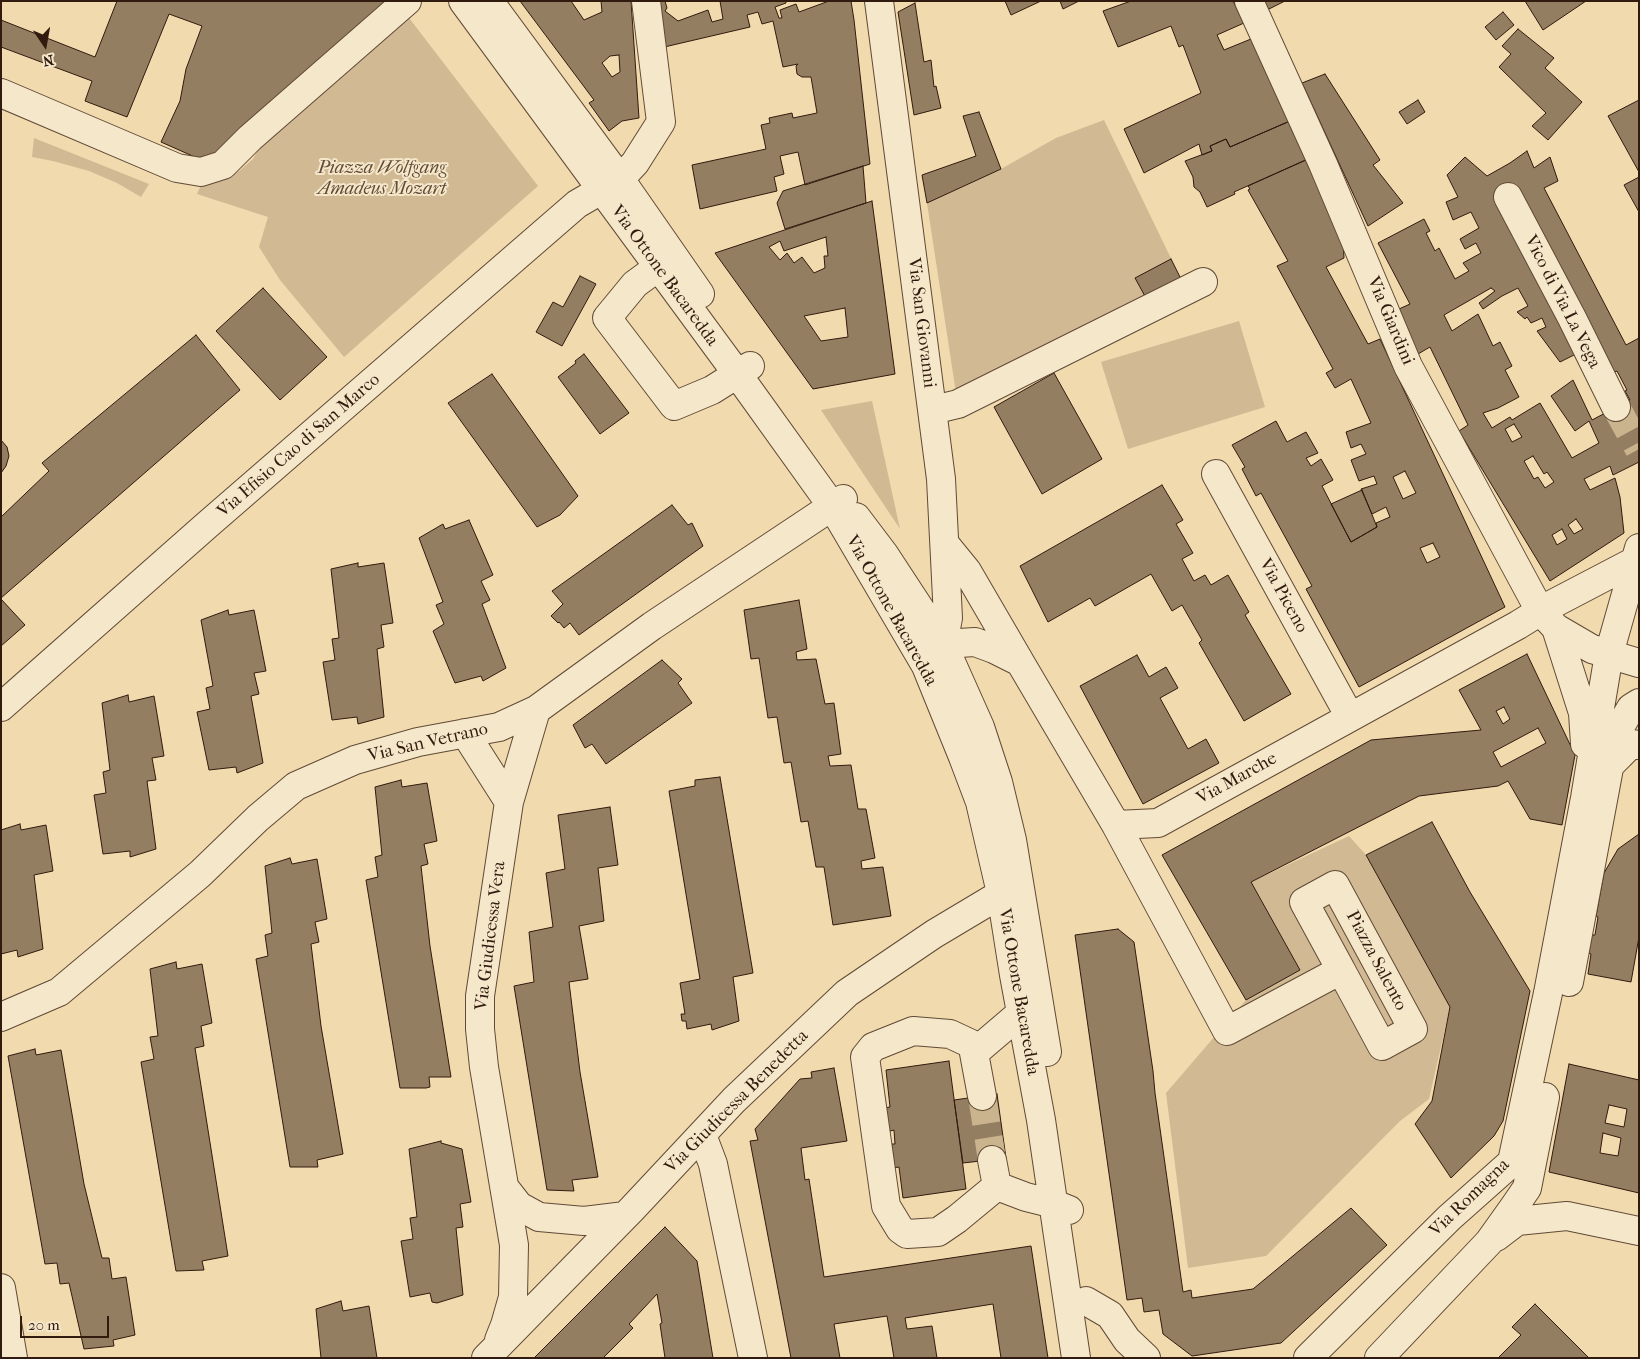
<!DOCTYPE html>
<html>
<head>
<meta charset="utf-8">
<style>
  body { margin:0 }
  #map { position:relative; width:1640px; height:1359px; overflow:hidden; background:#f0daae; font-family:"IM FELL French Canon",serif }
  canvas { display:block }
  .frame { position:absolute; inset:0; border:2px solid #311a0e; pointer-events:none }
  .north { position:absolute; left:20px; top:20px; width:50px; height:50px; -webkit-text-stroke:4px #f5e7ca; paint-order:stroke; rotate:168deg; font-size:14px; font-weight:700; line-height:20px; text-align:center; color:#311a0e }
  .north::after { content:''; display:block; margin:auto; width:18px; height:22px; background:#311a0e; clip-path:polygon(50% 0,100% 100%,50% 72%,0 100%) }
  .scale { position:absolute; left:20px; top:1316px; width:89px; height:22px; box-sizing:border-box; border:2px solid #311a0e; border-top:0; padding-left:6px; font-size:15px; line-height:18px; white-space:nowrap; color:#311a0e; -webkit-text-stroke:4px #f5e7ca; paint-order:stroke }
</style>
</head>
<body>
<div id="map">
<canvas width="1640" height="1359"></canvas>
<div class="frame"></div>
<div class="north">N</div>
<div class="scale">20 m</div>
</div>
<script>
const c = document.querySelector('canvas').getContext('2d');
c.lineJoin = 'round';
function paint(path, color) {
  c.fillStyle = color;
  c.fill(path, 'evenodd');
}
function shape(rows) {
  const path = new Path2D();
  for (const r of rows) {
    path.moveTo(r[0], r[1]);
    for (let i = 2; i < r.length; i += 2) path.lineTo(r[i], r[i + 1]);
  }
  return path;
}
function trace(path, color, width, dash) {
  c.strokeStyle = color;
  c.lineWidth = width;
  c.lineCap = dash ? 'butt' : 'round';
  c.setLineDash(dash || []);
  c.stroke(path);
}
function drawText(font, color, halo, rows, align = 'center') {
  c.font = font + ' "IM FELL French Canon",serif';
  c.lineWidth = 4;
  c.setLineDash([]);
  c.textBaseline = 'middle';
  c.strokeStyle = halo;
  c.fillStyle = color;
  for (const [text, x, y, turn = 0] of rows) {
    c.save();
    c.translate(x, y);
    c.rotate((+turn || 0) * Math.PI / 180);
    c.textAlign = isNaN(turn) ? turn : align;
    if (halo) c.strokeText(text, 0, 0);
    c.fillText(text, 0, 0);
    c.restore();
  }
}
paint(shape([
  [406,14,538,186,344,357,280,280,259,247,268,217,197,194,201,185,224,179,239,171,253,159,263,140],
  [1104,120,1181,279,956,393,927,203,1001,169,1056,138],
  [34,138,149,184,141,197,117,183,89,171,53,161,32,157],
  [1239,321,1265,407,1128,449,1101,362],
  [872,401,900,529,821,410],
  [1349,836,1366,855,1450,1007,1429,1099,1400,1121,1266,1256,1188,1268,1166,1093,1246,1000,1300,970,1251,882]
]), '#d0b993');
const building = shape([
  [117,1,387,1,206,162,161,142,180,101,186,69,202,26,169,14,127,117,85,101,92,81,1,47,1,20,95,57,117,1],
  [520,1,571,1,584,20,602,12,601,1,631,1,639,118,622,121,609,131,589,103,594,100,520,1],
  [619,55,620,72,612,77,602,63,610,56,619,55],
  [654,1,665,1,667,8,665,11,678,21,708,10,712,22,723,19,720,1,786,1,786,3,775,7,779,18,782,18,780,10,796,4,799,12,829,1,851,1,854,20,870,164,805,185,798,152,780,156,784,174,774,177,777,191,700,209,692,165,766,149,761,125,770,123,769,118,792,113,793,118,817,113,811,77,802,77,797,74,796,66,798,64,783,67,773,21,762,24,758,12,747,15,750,27,660,48,654,1],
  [1005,1,1041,1,1011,15,1005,1],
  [1060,1,1079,1,1063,9,1060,1],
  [1131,1,1233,1,1244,23,1217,35,1224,50,1251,39,1290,121,1230,147,1226,139,1210,146,1212,151,1202,155,1199,144,1144,173,1124,129,1201,93,1183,45,1179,47,1171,26,1118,47,1103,11,1131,1],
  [1263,1,1285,1,1267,10,1263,1],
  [1525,1,1586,1,1543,30,1525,1],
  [915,3,924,62,931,60,934,87,936,86,941,108,914,115,898,12,915,3],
  [1503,12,1514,25,1496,40,1485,27,1503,12],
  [1518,29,1554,58,1545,68,1582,102,1548,140,1532,126,1546,113,1499,67,1511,54,1502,46,1518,29],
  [1325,74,1380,160,1373,165,1403,203,1368,226,1302,83,1325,74],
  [1418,100,1425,112,1407,124,1399,112,1418,100],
  [1639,100,1639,172,1608,116,1639,100],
  [979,112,1001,169,927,203,922,175,976,156,963,116,979,112],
  [1290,121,1308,159,1234,192,1235,194,1207,207,1200,192,1194,187,1193,177,1185,161,1212,151,1210,146,1226,139,1230,147,1290,121],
  [1527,151,1534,168,1550,157,1558,181,1544,188,1626,345,1639,338,1639,462,1613,475,1610,466,1584,479,1590,490,1615,478,1620,497,1624,533,1550,581,1459,431,1468,425,1430,347,1418,354,1399,309,1410,304,1378,243,1424,219,1430,231,1426,233,1435,251,1439,248,1455,279,1469,271,1463,263,1481,253,1476,243,1465,249,1460,239,1479,228,1471,212,1453,220,1446,202,1458,197,1447,175,1465,157,1487,176,1510,163,1527,151],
  [1491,288,1495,291,1479,303,1483,309,1502,296,1518,288,1528,306,1517,312,1525,319,1527,317,1531,323,1542,318,1546,327,1537,331,1560,362,1580,352,1610,374,1617,371,1627,390,1625,391,1630,400,1592,420,1573,380,1551,396,1575,431,1589,421,1599,443,1572,458,1540,403,1512,420,1510,417,1492,428,1483,413,1498,408,1519,397,1505,370,1512,366,1500,342,1493,346,1478,314,1452,331,1444,315,1491,288],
  [1514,424,1522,437,1512,442,1505,429,1514,424],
  [1533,456,1544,474,1547,472,1554,482,1545,488,1538,477,1534,479,1524,461,1533,456],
  [1576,519,1583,529,1574,534,1568,525,1576,519],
  [1562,529,1567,539,1557,545,1552,535,1562,529],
  [1308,159,1343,241,1344,258,1326,267,1368,344,1380,339,1505,607,1359,687,1306,589,1312,586,1261,493,1256,496,1242,469,1245,467,1232,445,1276,421,1287,442,1306,432,1318,453,1306,458,1311,466,1321,459,1333,480,1322,486,1351,542,1377,527,1376,523,1390,517,1386,507,1372,514,1361,489,1377,484,1374,476,1359,481,1351,460,1366,454,1361,444,1351,448,1346,432,1371,423,1351,379,1335,388,1326,373,1333,369,1277,266,1288,261,1248,190,1250,189,1248,186,1308,159],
  [1405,471,1416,493,1403,499,1393,477,1405,471],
  [1433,543,1440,557,1427,563,1420,548,1433,543],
  [863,166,866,203,785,229,777,203,783,191,863,166],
  [1639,177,1639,212,1624,185,1639,177],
  [872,201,895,374,813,389,715,253,872,201],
  [826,237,828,256,824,256,825,268,814,273,802,257,794,263,787,253,780,260,769,247,780,241,784,251,826,237],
  [845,308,848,337,821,341,804,316,845,308],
  [1171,259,1181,279,1146,298,1135,278,1171,259],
  [580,276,596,284,562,346,536,332,553,302,563,307,580,276],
  [263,288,327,357,280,400,216,331,263,288],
  [196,335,240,390,1,598,1,517,49,471,42,463,196,335],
  [584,354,629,413,600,434,558,377,576,363,575,361,584,354],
  [1054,373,1102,459,1042,494,994,407,1054,373],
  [492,374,578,496,560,515,537,527,448,403,492,374],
  [1,440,7,447,9,456,6,466,1,473,1,440],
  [1162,485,1183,520,1176,524,1193,553,1182,559,1194,581,1205,575,1211,585,1228,575,1249,612,1245,615,1291,694,1244,721,1199,643,1202,640,1182,605,1172,611,1151,574,1095,606,1090,598,1048,622,1020,566,1162,485],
  [1362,490,1377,527,1351,542,1331,504,1362,490],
  [672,505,688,525,692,523,703,546,579,635,570,623,564,628,559,622,558,623,551,616,563,604,552,591,672,505],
  [469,520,493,575,481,581,490,600,482,604,506,668,483,681,481,676,455,683,433,631,444,624,436,605,443,602,419,538,443,524,445,529,469,520],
  [358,563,358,567,384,563,393,623,381,625,384,647,377,649,384,717,358,724,357,717,332,720,323,662,335,660,332,639,339,638,331,569,358,563],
  [1,599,25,625,1,646,1,599],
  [799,600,807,649,796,652,797,660,816,659,825,704,834,703,841,754,828,756,830,766,851,765,858,809,866,809,875,858,861,861,862,869,883,867,891,916,833,925,824,867,816,867,808,821,801,822,791,762,784,763,777,717,768,718,759,658,751,659,744,610,799,600],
  [228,610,229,615,254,610,266,671,254,673,259,694,251,696,263,763,237,773,236,767,209,770,197,712,210,709,206,688,213,686,201,620,228,610],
  [1527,654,1575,755,1562,825,1530,819,1508,781,1498,786,1419,796,1251,882,1300,970,1246,1000,1162,855,1371,740,1481,730,1459,690,1527,654],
  [1504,707,1510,719,1503,724,1496,711,1504,707],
  [1538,728,1546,743,1501,767,1493,752,1538,728],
  [1137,655,1149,677,1166,667,1178,688,1160,698,1188,749,1206,739,1219,763,1143,804,1080,686,1137,655],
  [662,660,682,679,678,683,692,703,606,764,592,744,585,748,573,725,662,660],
  [128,695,129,702,154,696,164,756,152,758,156,780,147,781,156,849,130,857,130,851,103,854,94,795,106,793,103,772,110,770,102,703,128,695],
  [720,777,753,973,733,977,739,1021,712,1030,711,1024,687,1029,686,1021,682,1021,681,1014,685,1014,680,983,700,979,669,791,695,786,695,780,720,777],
  [401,780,402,787,427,783,437,841,424,844,428,864,421,866,430,946,451,1077,429,1077,430,1087,426,1088,400,1088,366,880,378,877,375,857,382,855,375,787,401,780],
  [610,807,618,865,598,868,604,921,579,926,588,979,569,982,580,1072,598,1177,572,1180,574,1191,547,1190,514,986,534,982,529,932,553,927,546,873,565,869,558,815,610,807],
  [1432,822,1470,892,1530,991,1503,1121,1494,1136,1451,1178,1415,1124,1432,1101,1450,1007,1366,855,1432,822],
  [20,824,21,830,46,825,53,871,34,875,43,949,18,957,17,950,1,954,1,830,20,824],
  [1639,834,1639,937,1631,982,1588,974,1591,954,1587,952,1592,935,1595,935,1598,917,1596,916,1604,873,1618,849,1639,834],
  [290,858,292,864,317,859,327,919,315,922,319,942,311,944,321,1026,343,1154,317,1160,318,1167,290,1167,256,959,268,956,265,935,272,933,265,866,290,858],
  [1118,929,1134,942,1153,1071,1155,1093,1183,1292,1191,1290,1192,1298,1253,1289,1351,1208,1387,1245,1281,1343,1192,1356,1163,1334,1159,1310,1144,1312,1142,1298,1127,1300,1075,935,1118,929],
  [176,962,177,969,202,964,212,1023,201,1026,204,1046,195,1048,228,1256,202,1261,204,1270,176,1271,141,1062,154,1059,150,1037,158,1036,150,969,176,962],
  [35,1049,36,1055,61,1050,84,1184,102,1258,109,1258,112,1279,126,1277,135,1335,113,1340,114,1346,84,1349,69,1283,60,1284,57,1263,45,1264,8,1056,35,1049],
  [949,1061,966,1189,903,1198,899,1167,892,1168,889,1144,895,1144,894,1130,887,1132,884,1108,890,1107,886,1070,949,1061],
  [1569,1064,1639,1080,1639,1193,1549,1172,1569,1064],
  [1609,1105,1627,1109,1624,1127,1605,1123,1609,1105],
  [1603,1133,1621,1138,1618,1156,1600,1153,1603,1133],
  [834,1068,847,1141,801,1148,805,1180,809,1179,824,1277,1031,1246,1048,1358,1001,1358,993,1304,905,1318,907,1329,932,1326,937,1358,894,1358,887,1316,834,1324,840,1358,791,1358,750,1141,758,1140,755,1129,800,1079,812,1078,811,1072,834,1068],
  [997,1094,1006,1158,963,1163,954,1100,997,1094],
  [441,1141,441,1143,462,1149,471,1202,460,1204,463,1227,456,1228,463,1295,437,1303,432,1302,430,1293,410,1297,401,1241,413,1239,410,1218,417,1217,409,1149,441,1141],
  [665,1227,697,1261,713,1358,665,1358,660,1324,662,1323,657,1294,629,1324,633,1328,603,1358,534,1358,665,1227],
  [341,1301,343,1311,369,1306,377,1358,321,1358,316,1309,341,1301],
  [1535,1304,1589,1358,1498,1358,1521,1335,1512,1327,1535,1304]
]);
paint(building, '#947e61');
trace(building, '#311a0e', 1);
trace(shape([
  [1616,407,1639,449],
  [982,1096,992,1160]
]), '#cab48e', 28, [28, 14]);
const minor = shape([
  [463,1,738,375,832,506,926,666,963,757,980,802,1001,893,1014,975,1041,1120,1076,1358],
  [489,1,620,179,700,294],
  [879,1,941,479,948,618,943,644],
  [1249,1,1323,164,1408,366,1540,611,1556,628,1592,649,1639,663],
  [1,93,177,168,201,172,223,165,250,138,407,1],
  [1508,197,1572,318,1616,407],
  [672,257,635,284,607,318,674,406,712,390,750,366],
  [933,410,958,404,1203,282],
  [1216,474,1350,717],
  [856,517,884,554,943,644,980,727,998,782,1012,840,1047,1052],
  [945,544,967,571,1020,662],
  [1556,628,1583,713,1585,744],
  [943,644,975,642,994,649,1020,662,1116,825,1158,823,1518,625,1547,607,1635,561],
  [1,707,207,525,577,204,620,179,635,163,661,122,646,1],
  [465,733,509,802],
  [1606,769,1631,744,1639,745],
  [1116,825,1227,1031,1341,970,1382,1046,1413,1029,1335,885,1304,902,1341,970],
  [1569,982,1615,736,1631,708,1639,703],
  [1,1017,59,992,200,874,258,818,296,786,355,760,418,742,499,727,536,710,652,626,843,499],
  [980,1048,950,1034,913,1031,873,1047,865,1057,886,1206,900,1229,907,1234,938,1232,957,1219,997,1186],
  [982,1096,974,1053,1021,1013,1031,1002],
  [702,1135,713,1164,753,1358],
  [992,1160,997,1186,1026,1197,1054,1204,1069,1210],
  [505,1188,519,1206,539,1217,584,1221,625,1216],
  [1496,1237,1517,1221,1567,1216,1639,1231],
  [1,1288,13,1358],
  [1086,1301,1110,1315,1127,1340,1146,1358],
  [499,1340,505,1325,513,1297,514,1245,484,1067,480,1029,480,996,509,802,536,710],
  [486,1358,632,1209,734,1100,847,993,934,934,1016,885],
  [1308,1358,1449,1218,1512,1162,1548,993,1585,798,1609,654,1639,548],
  [1379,1358,1489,1242,1514,1207,1527,1188,1545,1097]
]);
trace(minor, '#614a36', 30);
trace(minor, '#f5e7ca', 28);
drawText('italic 18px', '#614a36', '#f5e7ca', [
  ["Piazza Wolfgang",382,169],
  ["Amadeus Mozart",382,190]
]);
drawText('18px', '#311a0e', '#f5e7ca', [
  ["Via Ottone Bacaredda",664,276,54],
  ["Vico di Via La Vega",1562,302,63],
  ["Via Giardini",1390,321,67],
  ["Via San Giovanni",921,323,83],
  ["Via Efisio Cao di San Marco",299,446,-41],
  ["Via Piceno",1283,596,61],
  ["Via Ottone Bacaredda",891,611,61],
  ["Via San Vetrano",428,743,-13],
  ["Via Marche",1237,779,-29],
  ["Via Giudicessa Vera",491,936,-83],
  ["Piazza Salento",1376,961,62],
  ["Via Ottone Bacaredda",1018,992,80],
  ["Via Giudicessa Benedetta",737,1102,-45],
  ["Via Romagna",1470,1198,-44]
]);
</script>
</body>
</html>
